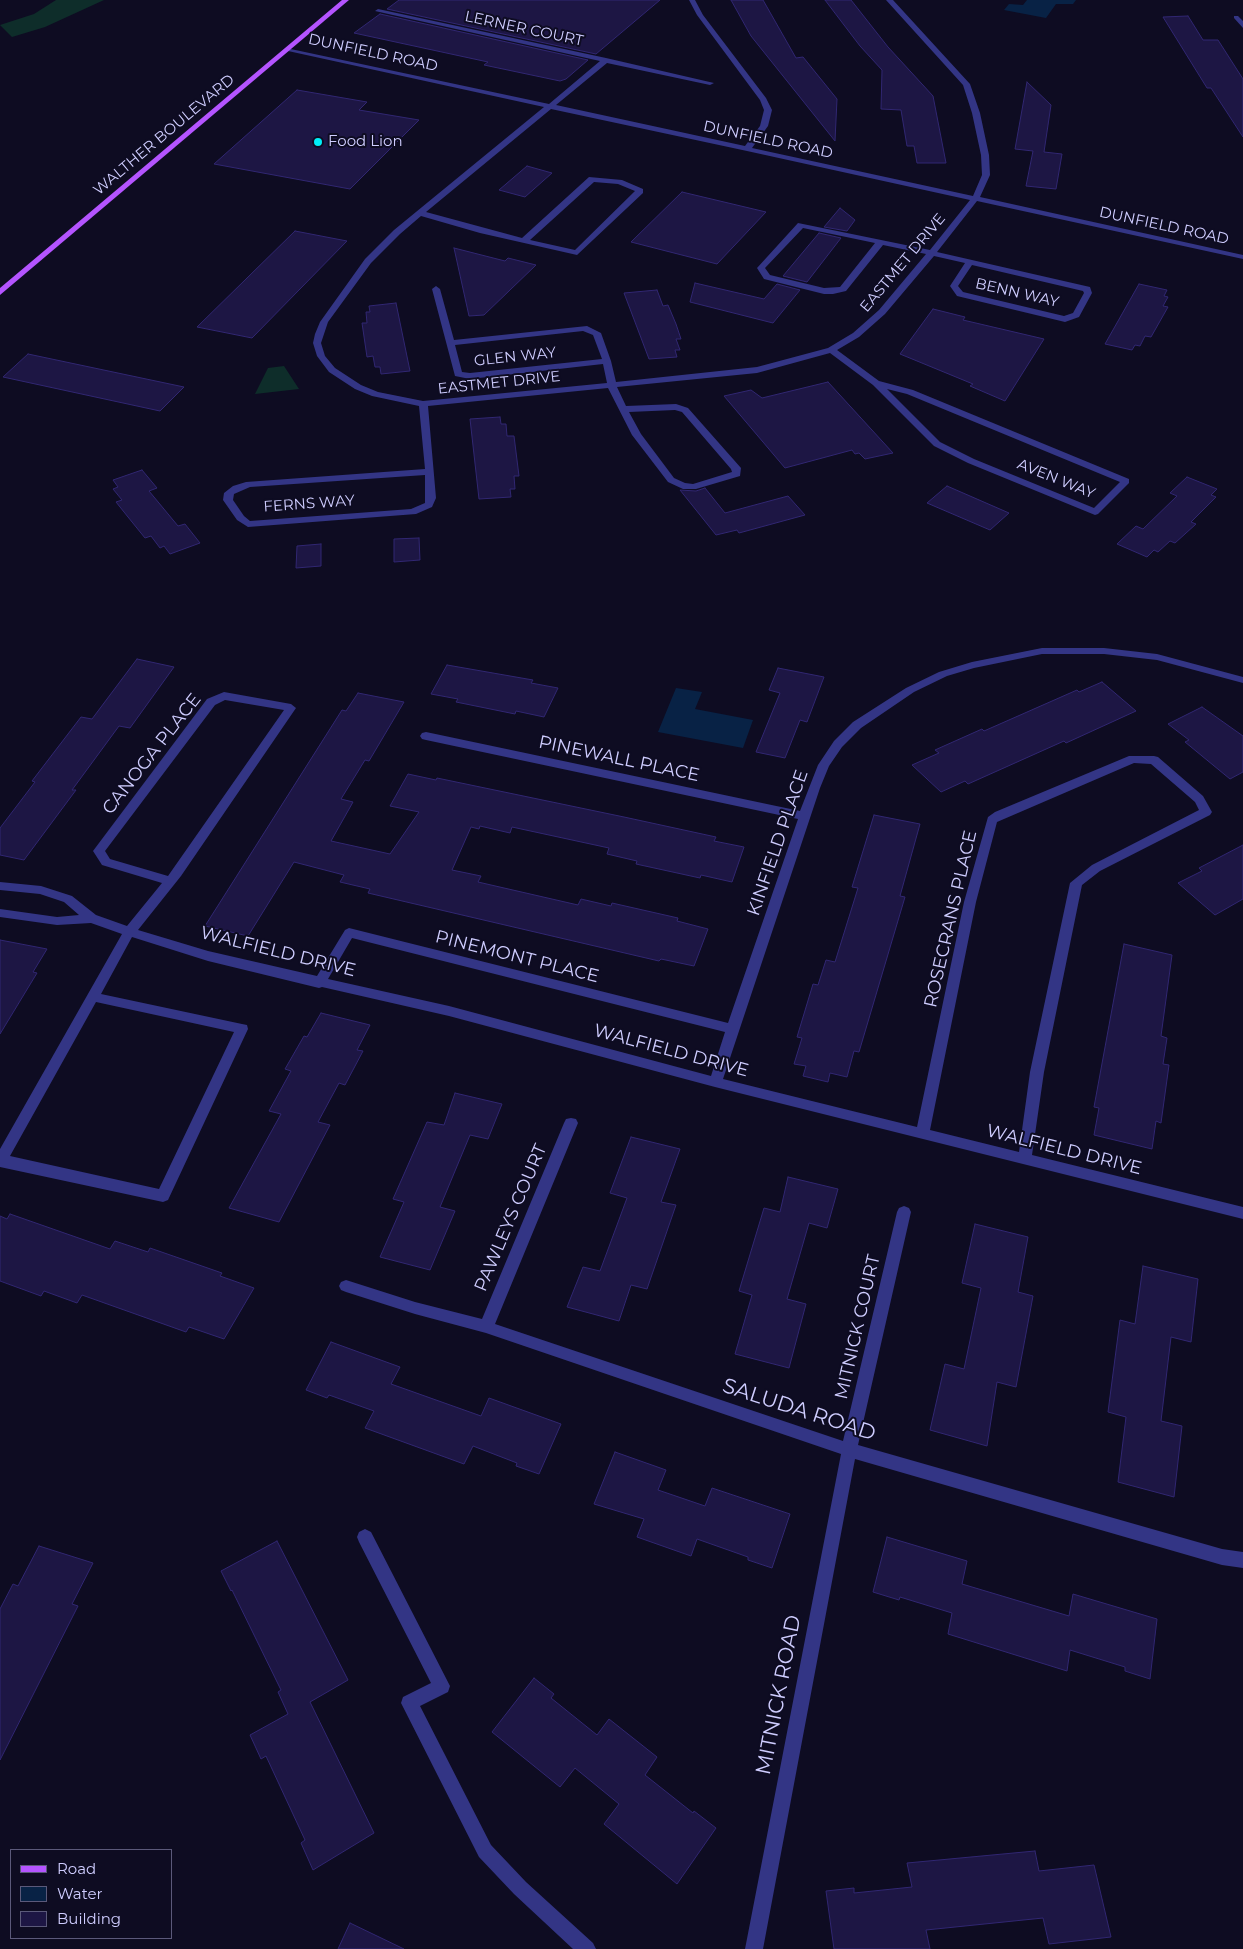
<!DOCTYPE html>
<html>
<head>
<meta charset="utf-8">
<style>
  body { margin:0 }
  #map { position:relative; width:1243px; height:1949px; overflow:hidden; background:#0e0c22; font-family:Montserrat,sans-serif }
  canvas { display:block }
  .legend { position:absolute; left:10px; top:1849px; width:162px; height:90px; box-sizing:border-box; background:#0e0c22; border:1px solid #5b597a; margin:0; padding:6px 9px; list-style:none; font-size:15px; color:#cfcdff }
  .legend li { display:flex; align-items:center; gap:10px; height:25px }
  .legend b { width:25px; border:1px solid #5b597a }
</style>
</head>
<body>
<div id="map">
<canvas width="1243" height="1949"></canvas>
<ul class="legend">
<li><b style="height:6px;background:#b454ff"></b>Road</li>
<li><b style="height:14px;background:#082245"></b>Water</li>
<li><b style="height:14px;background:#1d1644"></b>Building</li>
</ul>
</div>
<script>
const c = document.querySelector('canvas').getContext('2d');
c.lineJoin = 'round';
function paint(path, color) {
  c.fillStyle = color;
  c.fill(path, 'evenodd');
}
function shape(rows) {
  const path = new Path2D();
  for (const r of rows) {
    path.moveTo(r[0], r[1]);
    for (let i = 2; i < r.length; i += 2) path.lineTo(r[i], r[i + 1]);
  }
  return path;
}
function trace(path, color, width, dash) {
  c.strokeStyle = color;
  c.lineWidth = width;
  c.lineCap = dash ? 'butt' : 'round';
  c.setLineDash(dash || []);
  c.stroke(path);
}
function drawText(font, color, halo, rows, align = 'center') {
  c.font = font + ' Montserrat,sans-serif';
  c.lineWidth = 4;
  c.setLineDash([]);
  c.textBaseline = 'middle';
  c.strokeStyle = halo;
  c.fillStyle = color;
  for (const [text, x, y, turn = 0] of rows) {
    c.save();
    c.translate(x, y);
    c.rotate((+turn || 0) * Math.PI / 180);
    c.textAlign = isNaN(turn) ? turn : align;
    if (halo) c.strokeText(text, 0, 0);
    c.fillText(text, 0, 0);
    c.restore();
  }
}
paint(shape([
  [56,0,104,0,45,27,12,37,0,25,34,14],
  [284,366,299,389,255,394,268,368]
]), '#0e2d2a');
paint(shape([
  [1027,0,1076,0,1073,4,1056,4,1046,18,1004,10,1009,4,1023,5],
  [676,688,702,692,695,709,753,720,743,748,658,732]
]), '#082245');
const building = shape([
  [399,0,660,0,596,54,387,9,399,0],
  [731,0,763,0,796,58,803,57,837,99,835,141,751,36,731,0],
  [825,0,851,0,888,47,933,96,946,163,917,163,914,146,907,146,901,110,881,109,882,70,860,46,825,0],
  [380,14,588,60,566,79,560,81,484,65,488,62,354,33,380,14],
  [1188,16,1203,40,1218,40,1243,79,1243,137,1211,88,1207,88,1163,17,1188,16],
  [1027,82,1051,105,1044,152,1062,154,1056,189,1026,186,1033,151,1015,149,1027,82],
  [297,90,367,102,359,110,419,120,350,189,214,164,297,90],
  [527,166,552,173,525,197,499,190,527,166],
  [682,192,766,212,717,264,631,242,682,192],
  [840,208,855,220,847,231,824,227,840,208],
  [295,231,347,241,252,338,197,327,295,231],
  [819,233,841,238,807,282,783,276,819,233],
  [454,248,505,261,508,258,536,265,484,315,469,316,454,248],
  [695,283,764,299,777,284,800,290,773,323,690,302,695,283],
  [1139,284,1167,290,1164,296,1168,297,1163,306,1168,307,1151,337,1145,336,1140,346,1135,345,1132,350,1105,344,1139,284],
  [657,290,663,306,668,305,676,324,681,339,676,339,680,350,675,350,677,357,649,359,624,293,657,290],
  [396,303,410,371,381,374,380,367,375,367,373,356,367,357,362,323,367,323,366,312,370,312,369,306,396,303],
  [933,309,965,317,963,320,1044,339,1005,401,970,386,973,384,900,354,933,309],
  [28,354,184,387,160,411,3,377,28,354],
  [828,382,893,453,865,459,859,453,855,454,852,450,785,468,724,396,751,390,762,398,828,382],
  [500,417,501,424,506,424,507,436,514,436,519,476,514,476,515,489,510,489,511,497,479,499,470,419,500,417],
  [142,470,157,488,149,491,178,526,185,524,200,543,170,554,164,546,160,548,151,536,145,538,128,517,116,502,122,500,113,489,118,487,113,480,142,470],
  [1187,477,1217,489,1211,495,1216,497,1191,522,1196,524,1175,543,1170,541,1158,552,1154,550,1147,557,1117,544,1136,526,1143,529,1177,496,1170,493,1187,477],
  [947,486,1009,513,990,530,927,503,947,486],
  [705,488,725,513,788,496,805,515,739,533,737,530,716,535,680,490,696,491,705,488],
  [419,538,420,560,394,562,394,539,419,538],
  [321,544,321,566,296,568,297,546,321,544],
  [137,659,174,667,130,728,119,726,72,790,76,790,24,860,0,855,0,828,35,782,32,781,81,717,92,719,137,659],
  [447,665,533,680,531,683,558,688,544,717,516,711,515,714,456,702,458,699,431,694,447,665],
  [778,668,824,677,807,722,800,720,785,758,756,752,780,693,769,690,778,668],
  [1102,682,1136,711,1066,743,1064,741,968,784,965,781,941,792,912,765,939,753,935,750,982,729,984,731,1077,690,1079,692,1102,682],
  [358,693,404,702,369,761,365,760,341,799,353,802,331,841,390,854,419,812,390,806,408,774,436,780,437,778,624,817,716,837,714,841,744,847,732,882,701,875,700,878,636,864,637,861,607,854,609,848,512,827,510,833,480,826,479,829,471,827,452,870,481,876,478,882,578,905,581,899,611,906,612,903,678,918,677,921,708,929,694,966,661,959,659,961,368,893,370,889,340,882,344,875,294,862,248,936,205,926,342,710,346,711,358,693],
  [1202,707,1243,736,1243,772,1230,779,1185,742,1189,740,1168,724,1202,707],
  [874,815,920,824,900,896,905,897,859,1052,854,1051,847,1077,830,1073,828,1082,803,1076,806,1066,794,1064,802,1038,797,1037,813,984,818,985,826,960,835,962,858,888,852,887,874,815],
  [1243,845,1243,899,1215,915,1178,883,1202,871,1199,868,1243,845],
  [0,940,47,949,33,972,37,973,0,1034,0,940],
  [1124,944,1172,955,1161,1036,1167,1038,1163,1064,1169,1065,1161,1123,1156,1121,1152,1149,1094,1135,1099,1108,1094,1107,1124,944],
  [321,1013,370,1025,357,1050,363,1051,345,1085,339,1083,318,1122,330,1125,279,1222,229,1208,281,1114,269,1111,291,1071,285,1069,304,1036,307,1037,321,1013],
  [455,1093,502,1104,488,1139,470,1135,440,1207,455,1211,430,1270,380,1257,404,1202,393,1199,427,1122,444,1125,455,1093],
  [631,1137,680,1149,661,1202,676,1205,647,1289,631,1285,619,1321,567,1307,583,1267,600,1271,627,1198,610,1193,631,1137],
  [788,1177,838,1189,827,1228,809,1223,787,1299,806,1304,789,1368,735,1354,752,1295,739,1291,764,1208,780,1212,788,1177],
  [10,1214,110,1249,115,1241,148,1252,150,1248,222,1273,220,1276,254,1288,224,1339,189,1327,186,1332,82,1295,77,1303,44,1291,41,1296,0,1281,0,1216,7,1219,10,1214],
  [975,1224,1028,1237,1018,1292,1033,1296,1016,1387,997,1382,987,1446,930,1430,945,1364,964,1369,981,1288,962,1283,975,1224],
  [1143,1266,1198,1279,1191,1342,1171,1337,1161,1421,1182,1426,1174,1497,1118,1482,1126,1417,1108,1412,1120,1320,1135,1324,1143,1266],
  [331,1342,400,1367,391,1384,481,1416,489,1398,561,1424,539,1474,516,1466,517,1463,473,1446,464,1464,365,1428,374,1411,329,1395,327,1398,306,1390,331,1342],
  [615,1452,666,1470,658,1490,705,1506,712,1488,790,1514,772,1568,748,1560,748,1557,697,1539,691,1556,637,1537,644,1519,594,1504,615,1452],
  [887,1537,967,1561,962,1584,1069,1616,1073,1594,1157,1619,1150,1679,1125,1671,1125,1667,1070,1650,1067,1671,948,1634,952,1613,900,1597,899,1600,873,1592,887,1537],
  [277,1541,348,1680,310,1702,374,1833,313,1870,301,1843,305,1840,266,1756,261,1759,250,1735,288,1714,278,1692,281,1690,232,1590,231,1591,221,1571,277,1541],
  [39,1546,93,1563,72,1604,78,1606,0,1760,0,1609,13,1584,18,1586,39,1546],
  [534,1678,554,1694,551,1698,597,1735,609,1719,657,1757,645,1775,693,1813,694,1811,716,1828,677,1884,604,1824,619,1804,575,1768,560,1787,492,1732,534,1678],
  [1035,1851,1039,1871,1094,1865,1111,1937,1049,1944,1043,1918,926,1930,930,1949,834,1949,826,1891,854,1888,854,1893,912,1887,907,1863,1035,1851],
  [350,1923,404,1949,338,1949,350,1923]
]);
paint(building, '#1d1644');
trace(building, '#312772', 1);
paint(shape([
  [689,0,695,0,703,15,766,98,772,110,768,126,752,148,973,196,982,175,981,155,972,113,963,85,886,0,893,0,970,84,980,113,989,155,990,175,980,197,1243,255,1243,259,977,201,937,252,1090,287,1092,293,1079,317,1065,322,957,296,950,286,965,263,934,256,885,314,859,337,837,350,879,381,913,390,1129,479,1129,483,1098,514,1095,515,968,463,934,446,873,385,830,353,757,373,617,387,626,406,676,404,688,408,741,468,740,476,696,489,683,489,668,482,632,435,608,388,428,406,436,498,432,507,416,514,248,527,237,520,223,500,224,493,233,486,246,482,425,469,419,406,372,396,355,389,329,372,317,356,313,343,315,334,320,322,365,259,394,230,544,107,288,51,285,49,286,48,549,104,600,61,375,11,378,9,606,58,714,83,710,85,607,63,556,105,745,146,760,126,764,110,760,100,697,15,689,0],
  [551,109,747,151,970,200,930,250,798,223,757,268,764,279,824,294,833,294,846,291,883,245,926,254,879,310,853,333,828,348,757,367,616,382,611,361,601,333,587,326,454,340,440,289,436,286,432,289,455,376,470,379,603,364,607,383,423,401,378,392,361,385,335,368,325,356,321,343,328,322,371,263,400,234,421,216,480,233,577,255,643,193,643,189,622,180,589,177,522,238,426,212,551,109],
  [594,182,618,184,635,191,575,250,530,240,594,182],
  [803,228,875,243,840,287,824,288,770,275,765,268,803,228],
  [972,265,1083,291,1084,293,1073,313,1064,316,963,292,958,286,972,265],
  [583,331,593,335,602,359,470,373,462,372,455,345,583,331],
  [887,389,907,394,1120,482,1094,508,974,459,940,442,887,389],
  [675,410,682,412,731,469,732,472,693,484,685,483,674,478,641,434,629,412,675,410],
  [425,475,425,503,411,509,250,521,244,516,233,500,234,494,250,487,425,475],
  [1234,16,1238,16,1243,21,1243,28,1234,18,1234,16],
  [1042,648,1104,648,1157,654,1243,677,1243,683,1157,660,1104,654,1042,654,974,668,947,676,914,692,861,728,842,747,829,766,820,788,723,1079,917,1127,964,902,988,817,995,812,1129,756,1154,756,1158,757,1203,796,1212,812,1210,815,1100,871,1082,885,1044,1072,1032,1155,1243,1207,1243,1219,715,1087,449,1016,322,987,319,988,208,961,132,937,101,994,242,1024,247,1025,248,1029,168,1200,163,1202,0,1167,0,1149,122,934,91,923,57,925,0,917,0,909,57,917,79,915,64,902,40,894,0,890,0,882,41,886,72,896,96,915,127,926,162,883,102,865,93,851,207,699,224,692,291,704,296,708,181,876,138,930,208,951,317,976,345,930,349,928,728,1023,798,819,426,740,422,739,420,736,422,733,426,732,800,811,818,765,834,741,853,722,906,688,939,672,972,662,1042,648],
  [225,700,284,710,168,876,110,859,105,851,215,705,225,700],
  [1134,763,1151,764,1195,802,1199,810,1092,865,1070,883,1030,1072,1019,1152,930,1130,976,902,997,822,1134,763],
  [352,938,725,1032,711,1076,449,1006,328,979,352,938],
  [96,1002,234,1032,159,1189,10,1156,96,1002],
  [571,1118,576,1119,578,1123,495,1324,843,1441,897,1212,899,1208,904,1206,909,1208,911,1212,858,1445,1222,1549,1243,1552,1243,1568,1222,1565,855,1459,763,1949,745,1949,841,1454,486,1333,415,1314,346,1292,341,1290,339,1286,341,1282,346,1280,415,1302,482,1319,564,1123,566,1119,571,1118],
  [365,1529,371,1532,450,1686,448,1692,420,1706,491,1845,526,1882,593,1943,596,1949,573,1949,514,1894,479,1857,401,1703,403,1697,431,1683,359,1542,357,1537,359,1532,365,1529]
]), '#333585');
paint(shape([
  [342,0,349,0,0,295,0,288,342,0]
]), '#b454ff');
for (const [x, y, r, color] of [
  [318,142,5,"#00eef8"]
]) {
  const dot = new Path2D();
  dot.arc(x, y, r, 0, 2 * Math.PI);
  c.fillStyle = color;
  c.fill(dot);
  trace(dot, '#0e0c22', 2);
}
drawText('15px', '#cfcdff', '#0e0c22', [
  ["LERNER COURT",524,29,12],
  ["DUNFIELD ROAD",373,53,12],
  ["WALTHER BOULEVARD",164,135,-40],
  ["DUNFIELD ROAD",768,140,12],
  ["DUNFIELD ROAD",1164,226,12],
  ["EASTMET DRIVE",903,263,-50],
  ["BENN WAY",1017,293,13],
  ["GLEN WAY",515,357,-6],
  ["EASTMET DRIVE",499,383,-6],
  ["AVEN WAY",1056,479,22],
  ["FERNS WAY",309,504,-4]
]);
drawText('15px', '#cfcdff', '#0e0c22', [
  ["Food Lion",328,142]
], 'left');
drawText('18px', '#cfcdff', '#0e0c22', [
  ["CANOGA PLACE",152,754,-52],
  ["PINEWALL PLACE",619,759,12],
  ["KINFIELD PLACE",778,843,-71],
  ["ROSECRANS PLACE",951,919,-77],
  ["WALFIELD DRIVE",278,952,14],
  ["PINEMONT PLACE",517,957,14],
  ["WALFIELD DRIVE",671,1051,15],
  ["WALFIELD DRIVE",1064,1150,14],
  ["PAWLEYS COURT",511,1218,-67],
  ["MITNICK COURT",858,1327,-77]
]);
drawText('21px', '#cfcdff', '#0e0c22', [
  ["SALUDA ROAD",799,1410,18],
  ["MITNICK ROAD",779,1695,-79]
]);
</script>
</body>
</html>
